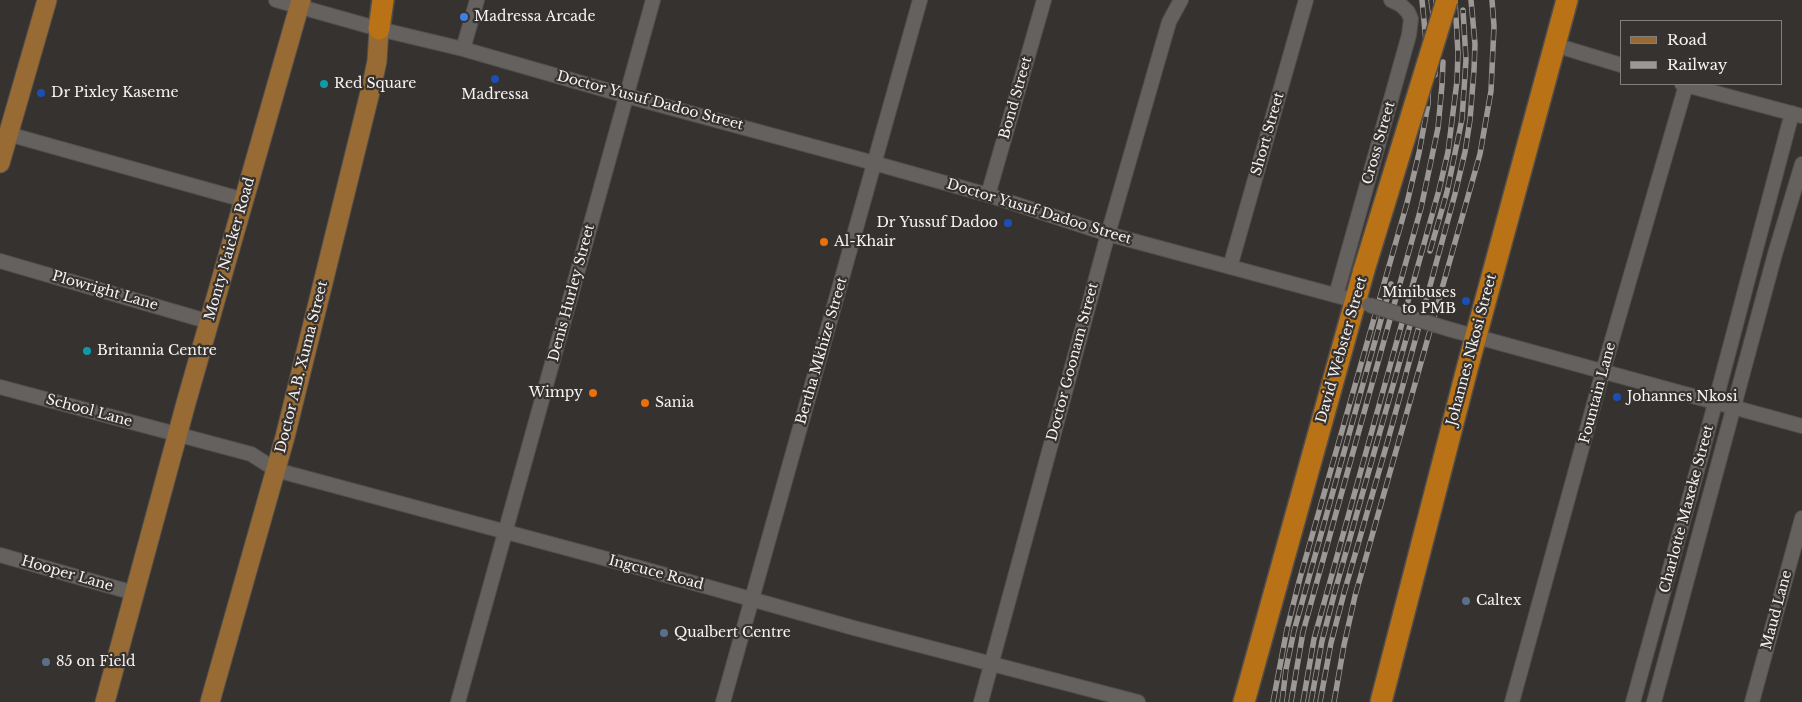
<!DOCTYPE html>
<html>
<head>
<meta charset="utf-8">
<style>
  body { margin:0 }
  #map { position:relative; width:1802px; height:702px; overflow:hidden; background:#363230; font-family:"Libre Baskerville",serif }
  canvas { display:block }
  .legend { position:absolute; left:1620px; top:20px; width:162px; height:65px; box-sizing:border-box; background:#363230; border:1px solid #837f7e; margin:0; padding:6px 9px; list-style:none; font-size:15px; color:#f6f3f2 }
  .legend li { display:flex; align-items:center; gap:10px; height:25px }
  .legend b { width:25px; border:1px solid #837f7e }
</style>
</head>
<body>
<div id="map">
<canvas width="1802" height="702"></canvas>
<ul class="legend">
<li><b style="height:6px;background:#976b33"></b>Road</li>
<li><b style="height:6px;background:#9b9896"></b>Railway</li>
</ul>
</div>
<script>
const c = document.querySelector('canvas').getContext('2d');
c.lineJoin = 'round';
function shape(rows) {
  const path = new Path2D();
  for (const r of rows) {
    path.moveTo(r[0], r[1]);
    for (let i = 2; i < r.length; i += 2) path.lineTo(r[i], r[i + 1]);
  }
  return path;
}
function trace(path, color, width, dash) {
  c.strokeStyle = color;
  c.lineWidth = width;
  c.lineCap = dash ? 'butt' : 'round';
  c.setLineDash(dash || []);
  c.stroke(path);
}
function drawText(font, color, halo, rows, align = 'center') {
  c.font = font + ' "Libre Baskerville",serif';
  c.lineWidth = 4.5;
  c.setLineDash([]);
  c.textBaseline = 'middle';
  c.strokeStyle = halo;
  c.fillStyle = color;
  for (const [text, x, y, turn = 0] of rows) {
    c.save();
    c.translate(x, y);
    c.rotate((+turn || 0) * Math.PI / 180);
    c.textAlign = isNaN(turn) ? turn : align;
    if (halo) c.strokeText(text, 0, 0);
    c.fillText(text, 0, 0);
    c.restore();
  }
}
const minor = shape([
  [276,0,379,29,463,49,627,96,874,163,988,195,1108,234,1364,303],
  [1555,45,1621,65],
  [463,49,477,0],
  [1682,84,1802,116],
  [8,134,244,200],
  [988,195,1044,0],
  [0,261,210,322],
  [1230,267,1306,0],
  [1336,295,1409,35,1411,19,1408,12,1401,5,1391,0],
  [1452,330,1802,426],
  [0,387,251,454,276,470,644,569,854,628,1138,702],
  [0,555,134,593],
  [458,702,653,0],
  [723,702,920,0],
  [981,702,1108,234,1169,22,1181,0],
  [1512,702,1603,371,1686,85],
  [1633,702,1700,460,1792,113],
  [1654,702,1775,254,1802,164],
  [1752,702,1802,518]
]);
const major = shape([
  [0,163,47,0],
  [105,702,186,403,301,0],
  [210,702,285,437,373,80,377,61,379,29]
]);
const highway = shape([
  [379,29,383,0],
  [1244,702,1364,270],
  [1381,702,1467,369,1567,0]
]);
trace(minor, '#514e4c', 16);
trace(major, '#514e4c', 21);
trace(highway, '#514e4c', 24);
trace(minor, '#65615f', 14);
trace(major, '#976b33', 19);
trace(highway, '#b97215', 21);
const rail = shape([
  [1431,0,1435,30,1435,75],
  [1430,251,1447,192,1462,119,1466,60,1463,10],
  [1273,702,1287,629,1300,578,1407,203,1419,153,1428,104,1429,73,1422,0],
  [1282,702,1286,669,1294,631,1391,284],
  [1291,702,1303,632,1316,585,1421,208,1438,128,1442,85,1443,62],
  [1303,702,1314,639,1439,190,1448,152,1457,81,1458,53,1455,0],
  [1311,702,1322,641,1335,591,1414,311],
  [1320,702,1331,643,1344,593,1388,440,1455,194,1465,152,1470,120,1474,70,1475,44,1471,0],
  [1334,702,1344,645,1355,596,1480,154,1491,91,1494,26,1492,0]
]);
trace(rail, '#9b9896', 5.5);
trace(rail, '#363230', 4, [11]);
const minorBridge = shape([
  [1369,305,1452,330]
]);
const highwayBridge = shape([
  [1364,270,1447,0]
]);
trace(minorBridge, '#514e4c', 16, []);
trace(highwayBridge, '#514e4c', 24, []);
trace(minorBridge, '#65615f', 14);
trace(highwayBridge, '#b97215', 21);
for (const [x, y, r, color] of [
  [464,17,5,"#3f7fe0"],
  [495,79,5,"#1a4fb4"],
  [324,84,5,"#0f9aa8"],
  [41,93,5,"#1a4fb4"],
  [1008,223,5,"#1a4fb4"],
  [824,242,5,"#e8710a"],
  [1466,301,5,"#1a4fb4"],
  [87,351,5,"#0f9aa8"],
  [593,393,5,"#e8710a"],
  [1617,397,5,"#1a4fb4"],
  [645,403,5,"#e8710a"],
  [1466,601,5,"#5c6f8a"],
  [664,633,5,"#5c6f8a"],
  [46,662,5,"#5c6f8a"]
]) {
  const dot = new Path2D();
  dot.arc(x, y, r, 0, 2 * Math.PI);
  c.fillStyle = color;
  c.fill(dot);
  trace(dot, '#363230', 2);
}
drawText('14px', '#f6f3f2', '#363230', [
  ["Madressa Arcade",474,17],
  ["Red Square",334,84],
  ["Dr Pixley Kaseme",51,93],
  ["Madressa",495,95,"center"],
  ["Dr Yussuf Dadoo",998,223,"right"],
  ["Al-Khair",834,242],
  ["Minibuses",1456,293,"right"],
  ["to PMB",1456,309,"right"],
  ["Britannia Centre",97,351],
  ["Wimpy",583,393,"right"],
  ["Johannes Nkosi",1627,397],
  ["Sania",655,403],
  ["Caltex",1476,601],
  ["Qualbert Centre",674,633],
  ["85 on Field",56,662]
], 'left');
drawText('14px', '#f6f3f2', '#363230', [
  ["Bond Street",1016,98,-74],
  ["Doctor Yusuf Dadoo Street",650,101,15],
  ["Short Street",1268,134,-74],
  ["Cross Street",1379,143,-74],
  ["Doctor Yusuf Dadoo Street",1039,212,17],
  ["Monty Naicker Road",230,249,-74],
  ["Plowright Lane",105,291,16],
  ["Denis Hurley Street",572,293,-75],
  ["David Webster Street",1342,350,-74],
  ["Johannes Nkosi Street",1472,350,-75],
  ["Bertha Mkhize Street",822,351,-74],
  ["Doctor Goonam Street",1073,362,-75],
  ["Doctor A.B. Xuma Street",302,367,-76],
  ["Fountain Lane",1598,393,-75],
  ["School Lane",89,411,15],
  ["Charlotte Maxeke Street",1687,509,-75],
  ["Ingcuce Road",656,573,15],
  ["Hooper Lane",67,574,16],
  ["Maud Lane",1777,610,-75]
]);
</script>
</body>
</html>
